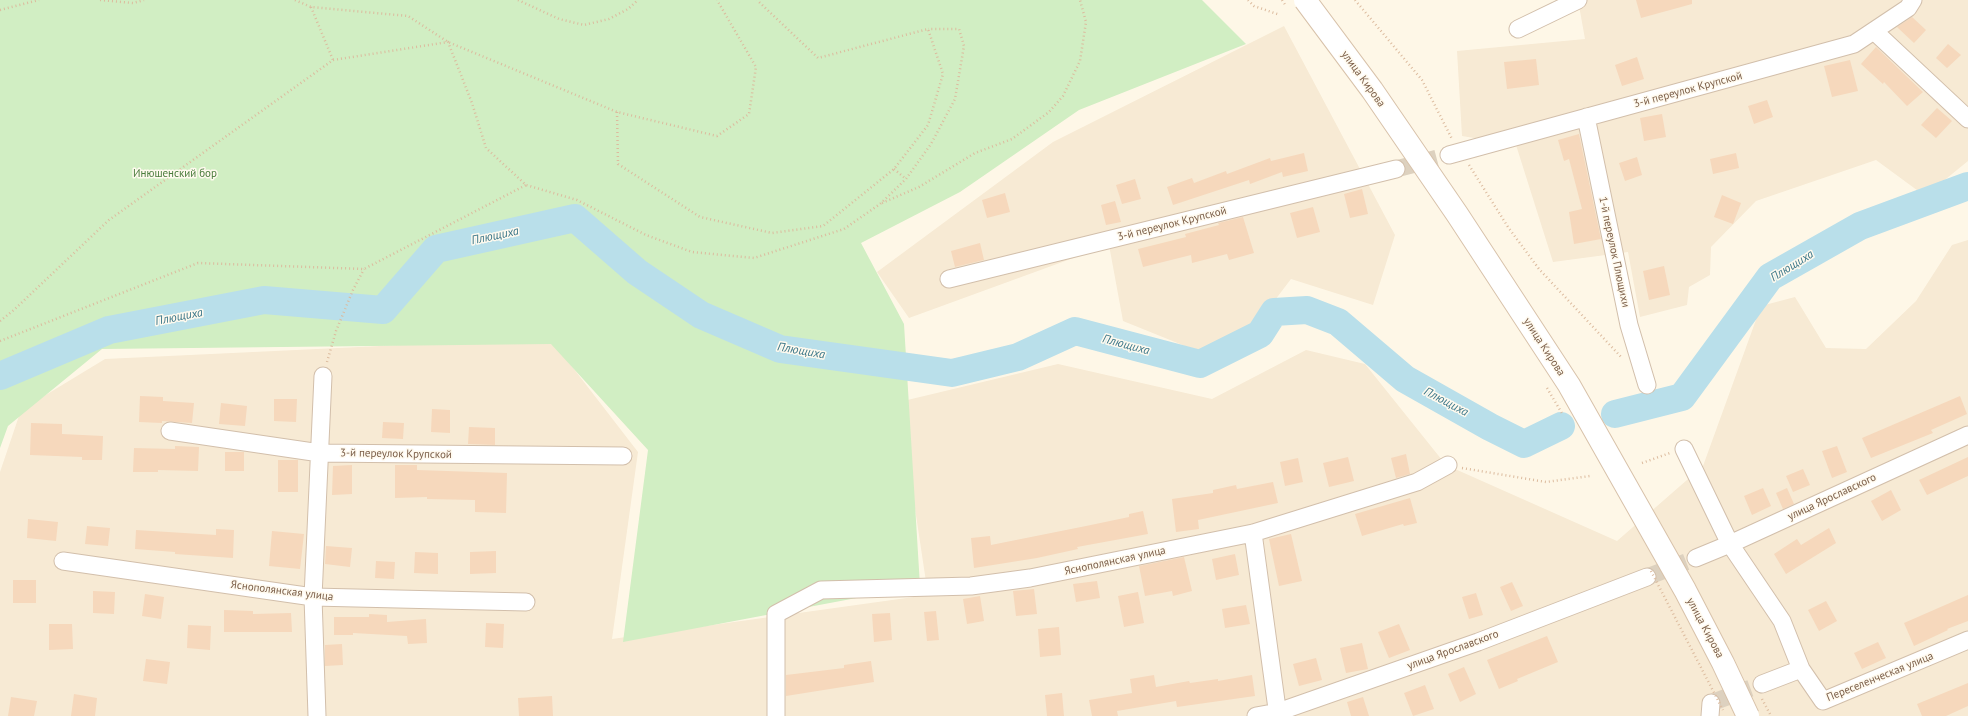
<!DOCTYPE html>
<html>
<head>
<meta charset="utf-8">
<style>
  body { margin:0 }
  canvas { display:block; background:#fef7e7 }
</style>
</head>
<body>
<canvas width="1968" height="716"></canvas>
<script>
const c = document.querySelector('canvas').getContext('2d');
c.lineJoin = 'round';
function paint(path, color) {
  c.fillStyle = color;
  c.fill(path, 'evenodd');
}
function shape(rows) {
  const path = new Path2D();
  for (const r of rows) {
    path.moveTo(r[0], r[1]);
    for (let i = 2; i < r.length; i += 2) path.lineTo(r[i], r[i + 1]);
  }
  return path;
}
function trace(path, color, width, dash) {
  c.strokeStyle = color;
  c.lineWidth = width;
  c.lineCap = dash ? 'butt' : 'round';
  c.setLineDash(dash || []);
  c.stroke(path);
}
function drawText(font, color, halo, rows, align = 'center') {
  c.font = font + ' "PT Sans",sans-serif';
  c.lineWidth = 3;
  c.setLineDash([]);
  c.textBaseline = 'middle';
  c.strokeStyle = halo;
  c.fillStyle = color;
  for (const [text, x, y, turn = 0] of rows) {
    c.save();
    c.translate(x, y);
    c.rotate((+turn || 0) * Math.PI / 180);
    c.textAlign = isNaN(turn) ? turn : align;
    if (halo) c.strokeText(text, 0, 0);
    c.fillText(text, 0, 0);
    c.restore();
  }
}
paint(shape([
  [1578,0,1968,0,1968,161,1925,196,1876,160,1756,201,1711,247,1710,275,1689,287,1687,305,1640,317,1628,252,1553,262,1516,145,1462,136,1457,51,1585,39],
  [1284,26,1395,235,1373,305,1291,279,1227,363,1123,321,1109,245,909,318,877,272,1053,142],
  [1968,240,1968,716,0,716,0,472,21,410,105,359,550,338,638,452,612,639,928,595,899,402,1058,364,1212,399,1306,350,1365,364,1446,465,1617,541,1703,466,1761,306,1795,297,1826,348,1866,349,1916,301,1952,245]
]), '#f7ead4');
paint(shape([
  [0,0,1202,0,1246,44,1079,110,960,192,861,243,904,324,920,586,623,642,648,450,551,344,102,349,8,426,0,448]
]), '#d1eec3');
trace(shape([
  [0,376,109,330,264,300,383,310,436,249,575,218,637,272,701,315,780,349,952,373,1018,357,1075,331,1200,364,1260,334,1274,312,1307,310,1338,322,1405,379,1490,427,1524,444,1561,426],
  [1615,414,1682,397,1770,277,1860,226,1968,186]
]), '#b9dfea', 28);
paint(shape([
  [1636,0,1692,0,1692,4,1641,18],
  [1912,17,1926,30,1914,43,1897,27],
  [1948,44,1961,55,1947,68,1936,58],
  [1876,47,1923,92,1907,106,1884,82,1883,84,1861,64],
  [1637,57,1644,79,1622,86,1615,65],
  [1536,59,1539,85,1507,89,1504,62],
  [1850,60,1858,91,1832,97,1824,66],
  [1767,100,1773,117,1754,124,1748,106],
  [1937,108,1952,121,1936,138,1921,125],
  [1662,114,1666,137,1644,141,1640,118],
  [1579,134,1601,239,1574,244,1569,212,1582,209,1569,159,1564,161,1558,140],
  [1304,153,1308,171,1283,177,1282,172,1250,184,1249,180,1173,205,1167,187,1192,178,1194,183,1226,171,1227,174,1270,158,1271,161],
  [1736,153,1739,168,1713,174,1710,159],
  [1637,157,1642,175,1625,181,1619,163],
  [1135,179,1141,199,1122,204,1116,185],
  [1362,189,1368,214,1350,218,1344,194],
  [1005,193,1010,212,987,218,982,200],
  [1722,195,1741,203,1733,224,1714,217],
  [1115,201,1121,222,1106,225,1101,205],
  [1313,207,1320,232,1297,238,1290,213],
  [1243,217,1254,253,1229,260,1227,254,1192,263,1191,255,1143,267,1138,249,1186,237,1185,234,1219,225,1218,223],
  [980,243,984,260,955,267,951,251],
  [1664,266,1670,295,1649,300,1643,271],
  [140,396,163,397,163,401,194,403,192,423,162,421,162,423,139,422],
  [1960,396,1967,414,1931,430,1933,433,1871,458,1862,438],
  [274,399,297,399,296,422,274,421],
  [221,403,247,406,245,426,219,424],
  [432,409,450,410,450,433,431,432],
  [383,422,404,423,403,439,382,438],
  [31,423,62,424,62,434,103,436,102,460,82,460,82,457,30,455],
  [469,427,495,428,495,445,468,444],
  [175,446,199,447,198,471,158,470,158,472,133,472,134,448,175,449],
  [1837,446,1847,472,1832,478,1822,451],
  [225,452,244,452,244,471,225,471],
  [1406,454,1410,474,1396,478,1391,458],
  [1348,457,1354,481,1329,487,1323,463],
  [1968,457,1968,476,1927,495,1919,480],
  [1298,458,1303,482,1285,486,1280,462],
  [278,460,298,460,298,492,278,492],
  [352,465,352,494,332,495,333,466],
  [395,465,417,465,417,470,507,473,506,513,475,512,475,500,427,499,427,497,395,498],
  [1803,469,1810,485,1793,492,1786,476],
  [1273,482,1278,503,1198,520,1199,529,1176,532,1172,499,1213,493,1213,490,1236,485,1237,489],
  [1763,488,1771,506,1752,515,1744,496],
  [1787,488,1794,504,1783,509,1776,493],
  [1891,490,1901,510,1882,521,1871,501],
  [1410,498,1417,523,1404,526,1403,524,1362,536,1355,514],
  [1143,511,1148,534,1077,547,1078,549,1037,558,974,568,971,538,990,536,991,545,1086,526,1129,517,1129,514],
  [28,519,58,522,56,541,27,538],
  [87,526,110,528,108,546,85,544],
  [1829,528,1836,543,1786,574,1774,554,1797,539,1801,545],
  [216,529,234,530,233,558,175,554,175,552,135,549,136,530,216,535],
  [272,531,304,534,300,569,269,566],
  [1291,534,1302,581,1279,586,1269,539],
  [326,546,352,548,350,567,325,564],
  [496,551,496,573,470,574,470,552],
  [415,552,438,553,438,574,414,573],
  [1235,554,1239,575,1216,580,1212,559],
  [1184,557,1192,591,1173,596,1172,591,1145,596,1139,566],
  [376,561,395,562,394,579,375,578],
  [13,580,36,580,36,603,13,603],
  [1097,581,1100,598,1076,602,1073,584],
  [1512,582,1523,606,1511,611,1500,587],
  [1034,589,1037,614,1016,616,1013,591],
  [93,591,115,592,114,614,93,613],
  [1138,592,1144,623,1124,627,1118,596],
  [1476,593,1483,615,1469,619,1462,597],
  [145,594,164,597,161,619,142,616],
  [1968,595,1968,621,1947,629,1948,630,1914,646,1904,623],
  [980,596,984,621,967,624,963,599],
  [1826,601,1837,621,1819,631,1808,610],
  [1246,605,1250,624,1225,628,1222,609],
  [224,610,253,611,253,614,291,613,292,632,224,632],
  [936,611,939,640,927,641,924,612],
  [890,613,892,640,874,642,872,614],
  [369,614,387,615,387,622,426,619,427,643,408,644,407,636,353,633,353,635,334,635,334,617,369,617],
  [486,623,504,624,503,648,485,647],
  [49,624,72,624,73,649,49,650],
  [1399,624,1410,650,1389,658,1378,632],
  [188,625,211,626,210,650,187,648],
  [1059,627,1061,655,1040,657,1038,629],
  [1547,636,1558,662,1517,679,1518,681,1499,689,1487,660],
  [1878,642,1886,658,1862,669,1854,653],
  [1362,643,1368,669,1346,673,1340,648],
  [342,644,343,665,325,666,325,645],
  [1316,658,1322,680,1299,686,1293,664],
  [146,659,170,662,167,684,143,681],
  [871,661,874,682,786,696,786,675,844,668,844,665],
  [1464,667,1476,694,1460,702,1448,674],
  [1154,675,1156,687,1189,681,1190,683,1218,679,1218,681,1252,675,1255,696,1177,707,1176,701,1117,711,1118,716,1092,716,1089,700,1132,693,1130,679],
  [1968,683,1968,706,1946,716,1922,716,1917,704],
  [1425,685,1434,709,1413,716,1404,693],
  [1062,693,1064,716,1047,716,1045,695],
  [74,694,97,698,95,716,71,716],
  [552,696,553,716,519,716,518,698],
  [11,697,37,701,34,716,8,716],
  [1363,697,1369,716,1351,716,1347,702]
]), '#f6d8bc');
trace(shape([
  [1396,169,1449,155],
  [1647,577,1696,558],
  [1711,703,1762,684]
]), '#ddd1bf', 17, [17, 8]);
const street = shape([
  [1518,29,1578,0],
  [1874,31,1968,119],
  [1586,117,1629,325,1647,385],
  [1449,155,1854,44,1908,8,1913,0],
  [949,279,1396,169],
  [170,431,320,453,623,456],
  [1684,449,1730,544,1782,621,1801,669],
  [1253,533,1278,716],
  [1696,558,1730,544,1968,435],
  [63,561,313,597,526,602],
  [1762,684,1801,669,1823,701,1968,640],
  [317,716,313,597,323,376],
  [776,716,776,614,821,590,971,586,1030,578,1253,533,1417,482,1448,465],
  [1256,716,1278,712,1478,642,1647,577],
  [1710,716,1711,703]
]);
trace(street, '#d2bfab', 19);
trace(shape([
  [100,0,133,3,144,0],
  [295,0,311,7,408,16,448,42,617,112,717,136,749,114,756,67,717,0],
  [518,0,559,19,584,25,609,19,628,9,638,0],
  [1248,0,1254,6,1280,15],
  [1355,0,1422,80,1452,139],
  [311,7,333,60],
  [0,10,39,0],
  [617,112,618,164,700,217,772,233,823,226,894,169,928,125,943,74,928,29,818,58,757,0],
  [1469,165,1508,227,1539,269,1622,358],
  [894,169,906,179],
  [882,203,919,187,975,153,1012,139,1049,112,1063,96,1080,61,1086,22,1080,0],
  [0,321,15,309,109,220,333,60,448,42,472,103,486,148,526,185,577,200,646,235,692,252,754,258,844,229,880,204,906,179,931,144,955,99,964,46,959,29,928,29],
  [0,341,198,263,364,269,526,185],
  [327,362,336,331,353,290,364,269],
  [1642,463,1670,453],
  [1462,468,1546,482,1590,476]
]), '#dcbb9e', 2.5, [1, 3]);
trace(street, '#fff', 17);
const secondaryBridge = shape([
  [1305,0,1372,90,1457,214,1569,385,1685,590,1723,663,1748,716]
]);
trace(secondaryBridge, '#d8c2aa', 24, []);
trace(shape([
  [1282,0,1286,6],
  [1547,388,1563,415],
  [1651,571,1723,710],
  [1762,699,1771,716]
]), '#dcbb9e', 2.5, [1, 3]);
trace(secondaryBridge, '#fff', 22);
drawText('11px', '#7b5e48', '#fffaef', [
  ["улица Кирова",1363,79,54],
  ["3-й переулок Крупской",1688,90,-15],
  ["3-й переулок Крупской",1172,224,-14],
  ["1-й переулок Плющихи",1614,252,78],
  ["улица Кирова",1544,347,57],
  ["3-й переулок Крупской",396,454,1],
  ["улица Ярославского",1832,497,-25],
  ["Яснополянская улица",1115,561,-12],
  ["Яснополянская улица",282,591,7],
  ["улица Кирова",1705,628,62],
  ["улица Ярославского",1453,650,-20],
  ["Переселенческая улица",1880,677,-22]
]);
drawText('11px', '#4a7c3c', '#fffaef', [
  ["Инюшенский бор",175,174]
]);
drawText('italic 12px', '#3c7789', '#fffaef', [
  ["Плющиха",495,236,-12],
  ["Плющиха",1792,266,-32],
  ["Плющиха",179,317,-11],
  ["Плющиха",1126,345,15],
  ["Плющиха",801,351,10],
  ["Плющиха",1446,402,28]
]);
</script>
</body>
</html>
